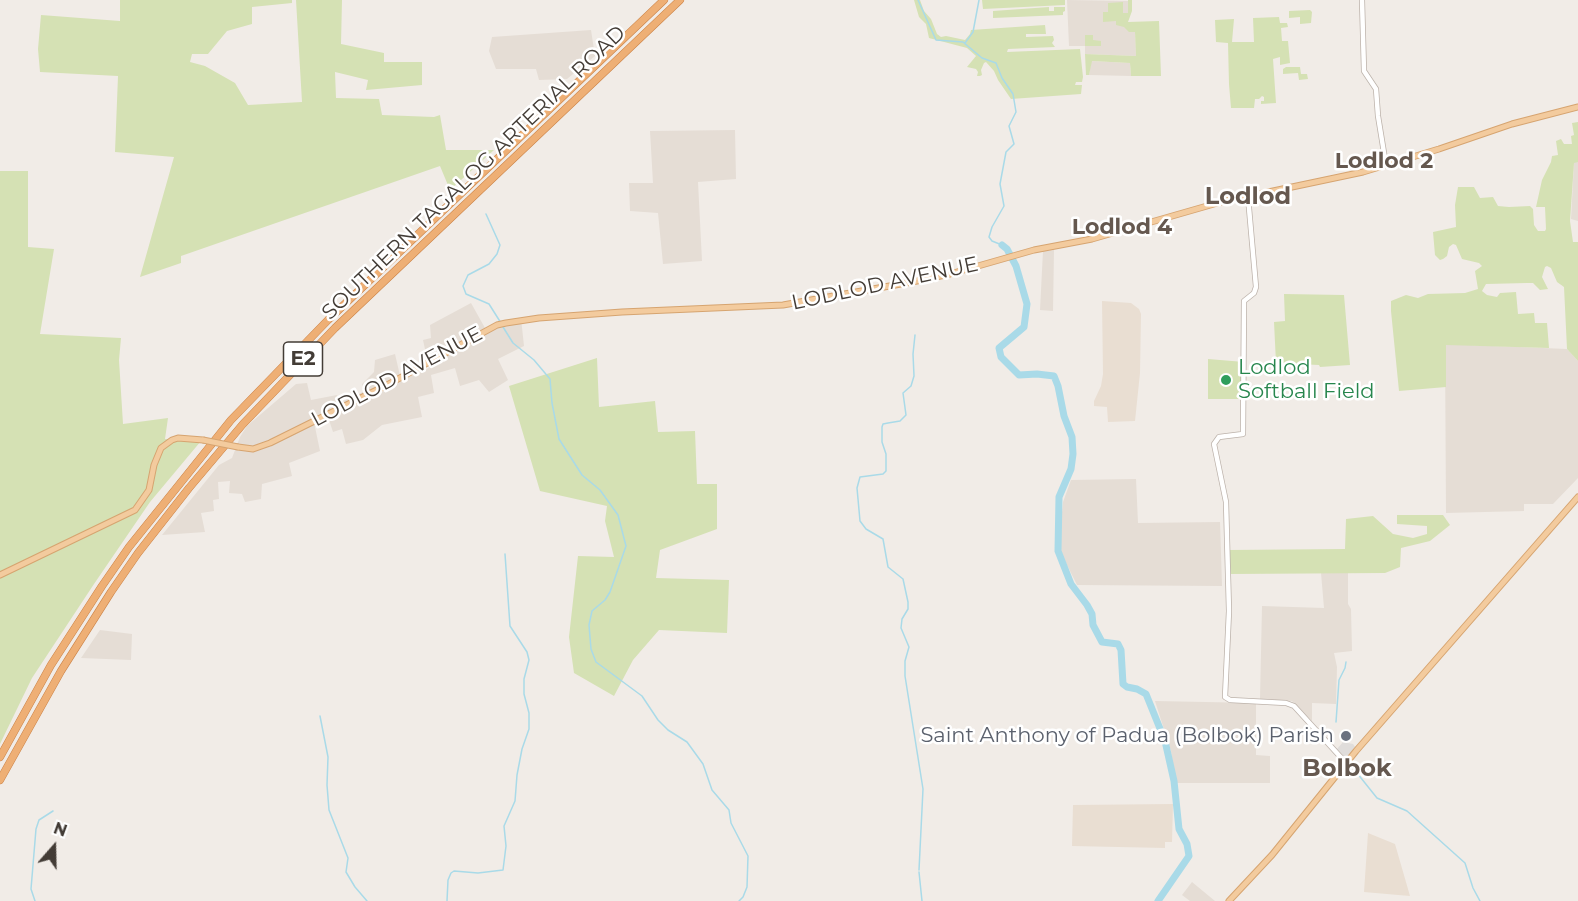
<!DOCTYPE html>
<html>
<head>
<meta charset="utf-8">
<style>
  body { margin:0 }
  #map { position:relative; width:1578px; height:901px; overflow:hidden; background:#f1ece7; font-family:Montserrat,sans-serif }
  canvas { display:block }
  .north { position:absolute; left:24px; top:817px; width:60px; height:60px; -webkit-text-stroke:4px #fff; paint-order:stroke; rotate:20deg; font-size:16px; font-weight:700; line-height:24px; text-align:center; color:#433c36 }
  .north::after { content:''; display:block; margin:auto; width:21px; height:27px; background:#433c36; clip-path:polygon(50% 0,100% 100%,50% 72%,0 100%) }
</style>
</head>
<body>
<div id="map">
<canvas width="1578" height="901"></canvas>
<div class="north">N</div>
</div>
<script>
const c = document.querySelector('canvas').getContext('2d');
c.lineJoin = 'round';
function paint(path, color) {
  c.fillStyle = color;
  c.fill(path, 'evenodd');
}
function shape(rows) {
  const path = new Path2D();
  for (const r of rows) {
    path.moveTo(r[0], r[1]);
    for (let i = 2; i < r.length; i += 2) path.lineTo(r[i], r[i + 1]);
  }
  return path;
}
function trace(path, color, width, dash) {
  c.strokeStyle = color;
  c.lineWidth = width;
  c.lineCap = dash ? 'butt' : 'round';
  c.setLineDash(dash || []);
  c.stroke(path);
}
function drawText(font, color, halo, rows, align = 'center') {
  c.font = font + ' Montserrat,sans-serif';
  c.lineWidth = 5;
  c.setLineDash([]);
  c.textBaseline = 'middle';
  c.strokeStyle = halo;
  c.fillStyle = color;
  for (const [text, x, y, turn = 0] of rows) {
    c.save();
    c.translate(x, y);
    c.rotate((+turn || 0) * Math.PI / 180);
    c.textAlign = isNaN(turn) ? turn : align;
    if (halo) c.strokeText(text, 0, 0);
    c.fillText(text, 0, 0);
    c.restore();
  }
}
paint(shape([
  [1067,0,1128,1,1128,22,1135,22,1136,56,1085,54,1085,46,1069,46],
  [591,30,595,56,567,79,539,80,536,69,496,69,489,51,492,37],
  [1091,61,1130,63,1131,76,1089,75],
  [735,130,736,179,698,182,702,261,663,264,658,213,630,211,629,183,653,183,650,131],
  [1574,162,1578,162,1578,221,1571,219],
  [1054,250,1053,311,1040,310,1043,251],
  [471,303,485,328,500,322,521,318,524,346,498,359,508,380,489,392,479,380,460,386,455,368,431,375,434,393,418,397,422,417,382,425,363,440,346,444,342,429,333,432,329,420,315,427,320,451,289,463,292,476,262,484,261,499,245,502,242,494,229,493,230,481,218,482,219,499,213,500,214,511,201,513,205,532,162,535,219,465,232,458,240,437,247,426,296,384,307,383,311,400,337,395,339,403,365,391,362,384,374,372,375,360,395,354,401,380,429,368,423,340,431,338,430,325],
  [1445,344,1567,349,1578,361,1578,478,1553,504,1524,504,1524,511,1446,513],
  [1136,479,1138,523,1220,522,1222,586,1077,585,1060,551,1059,542,1063,502,1071,480],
  [1321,573,1348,573,1348,604,1351,609,1352,651,1334,653,1337,667,1336,704,1312,703,1312,721,1292,701,1260,699,1262,606,1324,608],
  [100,630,132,634,131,660,81,658],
  [1155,701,1256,703,1256,755,1270,756,1270,783,1175,783,1171,751],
  [1192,882,1215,901,1190,901,1182,895]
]), '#e5ddd5');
paint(shape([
  [1102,301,1131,303,1139,309,1141,314,1140,373,1135,421,1108,422,1107,407,1094,406,1094,401,1101,386,1103,374],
  [1173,804,1172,842,1165,842,1165,848,1072,846,1073,805],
  [1368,833,1395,844,1410,896,1364,892]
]), '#e9ded2');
paint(shape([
  [120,0,292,0,292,3,252,7,252,24,227,31,208,54,192,54,190,62,205,66,235,83,248,105,302,102,296,0,342,0,341,44,384,53,384,62,422,62,422,85,366,90,368,80,335,72,336,98,379,99,382,115,434,117,440,115,446,150,494,150,450,190,440,166,181,256,181,263,140,277,174,157,115,152,118,76,40,72,38,49,41,15,120,21],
  [914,0,920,0,924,11,931,19,937,34,941,37,946,36,965,40,970,34,971,30,1045,25,1046,34,1026,34,1026,37,1053,36,1054,40,1052,43,1055,47,1008,49,1007,52,1080,49,1083,77,1082,82,1076,82,1075,85,1082,85,1081,94,1011,99,998,80,994,71,986,62,984,63,981,70,982,75,980,76,977,76,978,72,976,69,967,67,976,56,967,48,929,38,926,24,919,17],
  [982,0,1065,0,1065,5,983,9],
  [1128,0,1132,0,1132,11,1128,22,1159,21,1161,76,1131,76,1130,63,1092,61,1089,75,1086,75,1085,54,1136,56,1135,32,1129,32,1124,27,1116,25,1116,21,1103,22,1103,12,1108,12,1108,3,1123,2,1123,13,1128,13],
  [1049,7,1049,11,1054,11,1054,7,1065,7,1065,11,1063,12,1063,15,993,18,993,11],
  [1310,10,1312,12,1311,23,1300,24,1300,17,1289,18,1289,11],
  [1279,17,1280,23,1287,23,1288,27,1281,28,1282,41,1288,41,1290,63,1280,65,1280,57,1273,59,1276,103,1261,104,1261,101,1264,101,1264,97,1262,96,1259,99,1255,99,1254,108,1231,108,1229,84,1228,43,1216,42,1215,20,1234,19,1232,42,1254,42,1253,18],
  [1085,35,1093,35,1093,40,1101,41,1101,46,1085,46],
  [1286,67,1300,67,1301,74,1307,74,1308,79,1299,80,1298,73,1283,74,1283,69],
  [1578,122,1578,162,1574,163,1570,221,1573,242,1578,242,1578,361,1567,349,1564,287,1557,282,1551,268,1547,266,1545,267,1542,277,1548,289,1540,290,1533,283,1527,283,1486,284,1482,291,1487,295,1497,297,1500,293,1516,292,1518,314,1534,313,1535,323,1547,323,1549,348,1446,345,1446,387,1399,391,1391,311,1391,301,1406,295,1418,298,1428,294,1465,293,1478,289,1475,271,1482,266,1479,263,1462,259,1456,245,1453,244,1449,247,1447,256,1443,259,1440,260,1435,255,1433,232,1456,227,1455,205,1458,187,1474,187,1480,198,1493,197,1498,206,1509,207,1530,206,1533,209,1534,225,1538,231,1545,231,1546,229,1545,207,1536,207,1542,180,1551,162,1552,156,1558,155,1556,141,1561,139,1564,144,1572,144,1571,136,1574,135,1572,123],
  [0,171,28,171,28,247,54,249,40,334,121,338,119,360,123,424,168,418,165,439,201,441,150,502,94,584,32,678,0,744],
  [1284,294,1344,295,1350,365,1320,367,1319,365,1276,363,1274,322,1285,321],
  [597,358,599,407,655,401,658,432,695,431,697,484,717,484,717,529,660,550,656,578,729,580,727,633,659,630,633,660,614,696,574,673,569,637,578,556,614,557,605,521,607,506,540,491,509,386],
  [1208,359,1244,362,1243,399,1208,399],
  [1397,515,1443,515,1450,525,1430,541,1401,548,1400,567,1385,573,1230,574,1228,550,1345,549,1346,519,1373,516,1393,534,1413,538,1427,534,1427,526,1397,524]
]), '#d5e1b4');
paint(shape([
  [1343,742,1353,744,1356,748,1346,759,1337,749]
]), '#e0dddb');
trace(shape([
  [918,0,936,40,963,42,982,58,996,63,1002,78,1013,94,1016,112,1009,126,1014,144,1006,152,1000,184,1004,206,992,227,989,237,992,241,1002,245],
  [965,43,973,32,979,0],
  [486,214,500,245,497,254,489,264,468,275,463,286,466,294,489,304,501,323],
  [503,327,513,343,534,360,550,379,552,403,559,439,582,475,600,490,618,515,626,546,610,592,605,600,592,611,589,625,591,649,596,662,642,696,658,720,668,730,687,742,703,764,712,790,729,810,731,823,748,856,747,887,743,897,739,901],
  [915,335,913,354,914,376,911,386,903,393,906,415,900,421,888,423,883,424,882,427,882,442,886,454,886,471,883,474,860,477,857,488,860,521,866,529,883,539,888,567,903,579,908,602,908,609,902,619,901,628,909,647,905,661,905,676,923,789,919,870],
  [320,716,328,757,327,785,329,810,348,858,346,872,355,887,367,901],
  [1336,722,1339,680,1345,668,1346,662],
  [1357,773,1377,798,1407,811,1465,863,1473,888,1480,901],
  [919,872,922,901],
  [35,901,31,889,36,829,39,820,53,811],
  [447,901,448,880,451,873,454,871,478,873,503,870,506,846,504,826,515,801,517,775,522,749,529,729,529,713,524,694,524,679,529,660,527,652,510,626,505,554]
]), '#a9dae8', 1.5);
trace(shape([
  [1002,245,1007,249,1016,266,1027,304,1024,327,999,348,1001,357,1019,375,1037,374,1054,376,1058,386,1064,416,1072,437,1073,454,1071,469,1059,497,1058,551,1071,584,1087,605,1092,614,1093,625,1102,642,1118,644,1121,650,1123,684,1127,687,1137,689,1146,694,1165,741,1174,781,1179,829,1187,844,1189,856,1158,901]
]), '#a9dae8', 7);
const minor = shape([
  [1362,0,1364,71,1376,89,1378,116,1386,165],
  [1248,197,1256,287,1254,293,1244,301,1243,434,1219,437,1214,444,1226,502,1229,611,1225,697,1230,700,1286,703,1294,706,1346,763]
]);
const major = shape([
  [238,447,253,449,270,443,387,385,497,325,506,323,539,318,622,312,783,305,912,282,950,274,1034,250,1092,239,1221,202,1363,172,1439,149,1512,124,1578,107],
  [0,575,135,510,149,490,154,465,161,448,172,440,178,438,203,440],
  [1229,901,1272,855,1356,751,1578,497]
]);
const highway = shape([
  [0,757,51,665,102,586,129,547,231,420,328,320,664,0],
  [0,780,61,671,111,592,138,553,189,488,243,424,335,328,680,0]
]);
trace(minor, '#bcb2aa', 6);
trace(major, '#d6a470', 7);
trace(highway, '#cb8246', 8);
trace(minor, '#fff', 4.5);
trace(major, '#f3cb9e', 5);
trace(highway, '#eeaf75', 7);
const majorBridge = shape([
  [203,440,238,447]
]);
trace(majorBridge, '#d6a470', 7, []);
trace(majorBridge, '#f3cb9e', 5);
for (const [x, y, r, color] of [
  [1226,380,6,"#2e9e5b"],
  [1346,736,6,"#6b7280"]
]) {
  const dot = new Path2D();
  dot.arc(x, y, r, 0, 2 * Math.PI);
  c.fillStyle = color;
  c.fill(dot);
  trace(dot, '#fff', 2);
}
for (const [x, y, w] of [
  [303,359,39]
]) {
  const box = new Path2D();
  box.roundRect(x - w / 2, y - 17, w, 34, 4.5);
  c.fillStyle = '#fff';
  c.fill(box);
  trace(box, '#433c36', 1.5);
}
drawText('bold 20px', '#433c36', null, [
  ["E2",303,359]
]);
drawText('21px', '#433c36', '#fff', [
  ["SOUTHERN TAGALOG ARTERIAL ROAD",474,173,-44],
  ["LODLOD AVENUE",885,284,-12],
  ["LODLOD AVENUE",397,377,-28]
]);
drawText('21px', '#27864d', '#fff', [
  ["Lodlod",1238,368],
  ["Softball Field",1238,392]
], 'left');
drawText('21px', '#5b616d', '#fff', [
  ["Saint Anthony of Padua (Bolbok) Parish",1334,736]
], 'right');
drawText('bold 22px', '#65584f', '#fff', [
  ["Lodlod 2",1384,162],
  ["Lodlod 4",1122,228]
]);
drawText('bold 24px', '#65584f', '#fff', [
  ["Lodlod",1248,197],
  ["Bolbok",1347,769]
]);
</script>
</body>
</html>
